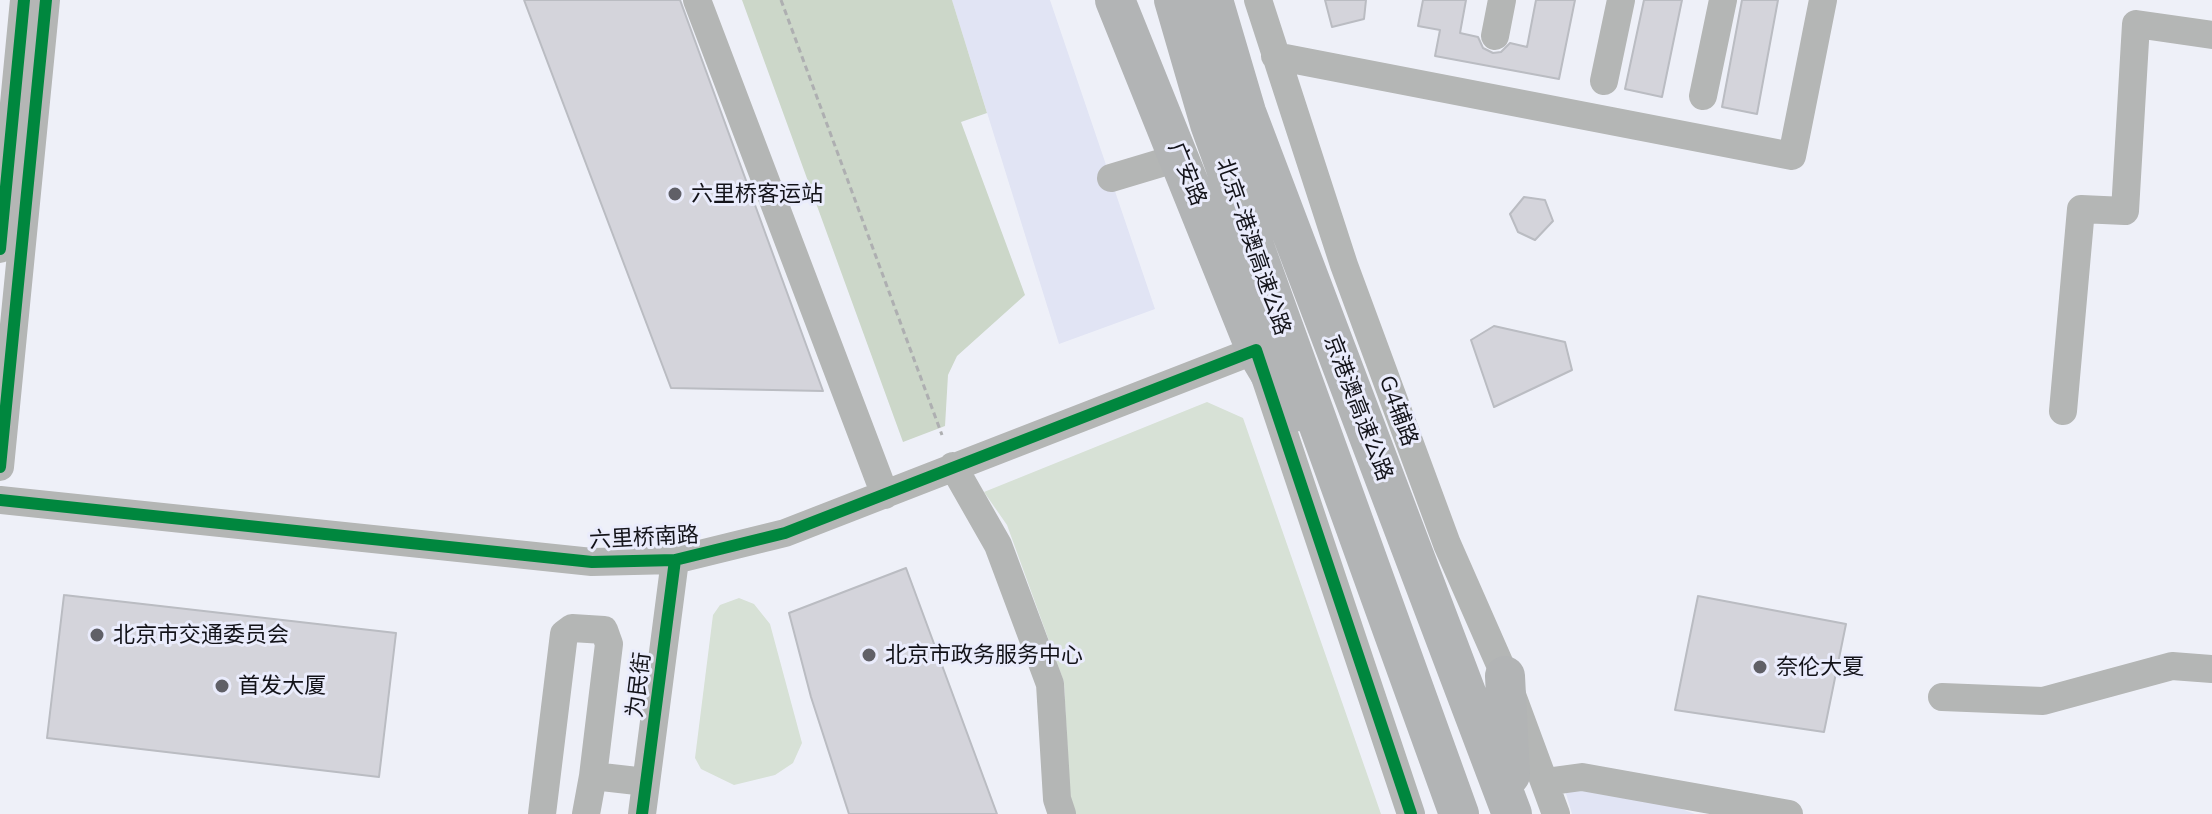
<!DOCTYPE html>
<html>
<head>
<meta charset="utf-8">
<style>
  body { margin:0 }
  canvas { display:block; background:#eef0f8 }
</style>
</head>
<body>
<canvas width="2212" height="814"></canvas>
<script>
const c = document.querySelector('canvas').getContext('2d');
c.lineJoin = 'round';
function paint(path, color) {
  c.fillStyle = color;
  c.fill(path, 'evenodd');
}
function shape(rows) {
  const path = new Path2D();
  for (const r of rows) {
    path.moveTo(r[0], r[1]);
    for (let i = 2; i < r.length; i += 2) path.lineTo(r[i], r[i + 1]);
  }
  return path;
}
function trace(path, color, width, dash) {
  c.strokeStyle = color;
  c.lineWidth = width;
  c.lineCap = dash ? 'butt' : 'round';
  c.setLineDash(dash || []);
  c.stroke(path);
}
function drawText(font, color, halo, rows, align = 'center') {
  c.font = font + ' Mulish,"Noto Sans SC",sans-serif';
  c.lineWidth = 6;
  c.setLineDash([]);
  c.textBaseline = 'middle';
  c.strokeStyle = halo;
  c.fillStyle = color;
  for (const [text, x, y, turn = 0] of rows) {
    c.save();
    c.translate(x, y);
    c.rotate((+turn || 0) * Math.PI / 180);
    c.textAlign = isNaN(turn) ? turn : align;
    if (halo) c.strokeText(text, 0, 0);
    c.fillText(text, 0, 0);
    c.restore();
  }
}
paint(shape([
  [952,0,1050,0,1155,309,1059,344],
  [1619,786,1695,814,1572,814,1565,790]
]), '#e1e4f4');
paint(shape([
  [1207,402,1243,418,1381,814,1076,814,1070,798,1064,682,1007,525,984,492],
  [739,598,754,604,770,624,802,743,793,763,775,775,734,785,701,769,695,758,713,615,720,605]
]), '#d7e1d6');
paint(shape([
  [742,0,952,0,987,113,961,122,1025,295,957,356,948,375,945,426,903,442]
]), '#ccd7c9');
const building = shape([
  [524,0,680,0,823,391,671,388,524,0],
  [1325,0,1366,0,1364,19,1332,27,1325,0],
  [1423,0,1466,0,1460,33,1478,37,1483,48,1493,53,1501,52,1510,43,1527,47,1536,0,1575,0,1559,79,1435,56,1440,30,1418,26,1423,0],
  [1644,0,1682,0,1662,97,1625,89,1644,0],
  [1742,0,1778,0,1757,114,1722,107,1742,0],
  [1524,197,1545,200,1553,221,1535,240,1518,232,1510,214,1524,197],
  [1494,326,1565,342,1572,370,1494,407,1471,340,1494,326],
  [906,568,997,814,849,814,811,697,789,613,906,568],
  [64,595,396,633,379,777,47,738,64,595],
  [1698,596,1846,624,1824,732,1675,710,1698,596]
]);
paint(building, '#d4d4db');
trace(building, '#babcc2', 2);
trace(shape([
  [781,0,942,435]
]), '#aeafb1', 3, [6, 4]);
trace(shape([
  [697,0,885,495],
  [1258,0,1344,265,1447,544,1505,676,1556,814],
  [1495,36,1502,0],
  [1275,56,1792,156,1823,0],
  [1604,81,1621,0],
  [1703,96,1723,0],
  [1111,178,1181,157],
  [0,249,24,0],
  [2063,411,2081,209,2125,211,2136,24,2212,35],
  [953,466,998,545,1050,684,1057,799,1062,814],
  [0,467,46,0],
  [0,500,592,562,675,560,785,533,1256,350,1411,814],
  [1942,697,2043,701,2172,666,2212,669],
  [1545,782,1582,777,1789,814],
  [542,814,564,634,572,628,604,630,609,644,593,776,646,782],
  [586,814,593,776],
  [642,814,675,560]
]), '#b4b6b5', 28);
trace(shape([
  [1115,0,1256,350,1293,412],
  [1174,0,1210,124,1459,814],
  [1213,0,1246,112,1512,814],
  [1505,676,1510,775]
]), '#b2b4b5', 40);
trace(shape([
  [0,249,24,0],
  [0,467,46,0],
  [0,500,592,562,675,560,785,533,1256,350,1411,814],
  [642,814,675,560]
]), '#00873e', 12);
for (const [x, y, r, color] of [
  [675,194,8,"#606067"],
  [97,635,8,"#606067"],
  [869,655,8,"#606067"],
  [1760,667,8,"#606067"],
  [222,686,8,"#606067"]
]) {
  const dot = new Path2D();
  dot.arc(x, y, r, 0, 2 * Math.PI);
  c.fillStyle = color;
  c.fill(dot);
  trace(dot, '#eaecfc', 3);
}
drawText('22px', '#131319', '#eaecfc', [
  ["广安路",1187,174,68],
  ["北京-港澳高速公路",1253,247,71],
  ["京港澳高速公路",1358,408,69],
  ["G4辅路",1398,411,70],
  ["六里桥南路",644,538,-3],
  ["为民街",639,685,-83]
]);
drawText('22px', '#131319', '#eaecfc', [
  ["六里桥客运站",691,194],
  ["北京市交通委员会",113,635],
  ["北京市政务服务中心",885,655],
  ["奈伦大夏",1776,667],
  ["首发大厦",238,686]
], 'left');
</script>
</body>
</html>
